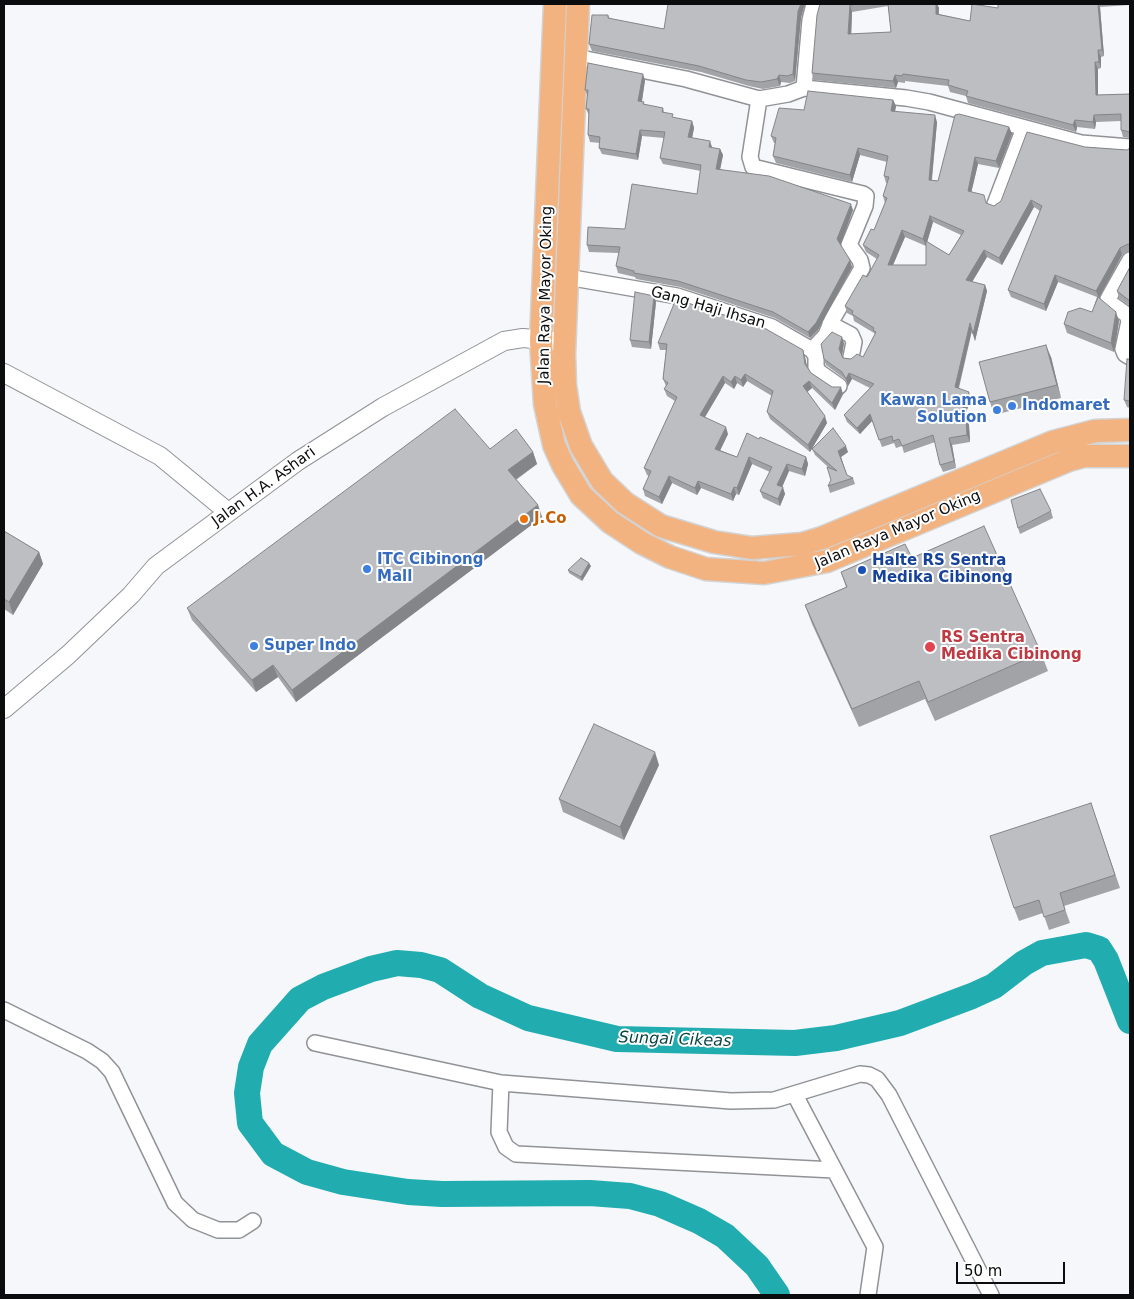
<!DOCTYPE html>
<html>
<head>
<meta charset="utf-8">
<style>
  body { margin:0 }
  #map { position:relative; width:1134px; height:1299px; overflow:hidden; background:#f5f7fb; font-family:"DejaVu Sans",sans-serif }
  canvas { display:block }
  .frame { position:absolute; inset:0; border:5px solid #0b0c0d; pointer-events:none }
  .scale { position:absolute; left:956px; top:1262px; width:109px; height:22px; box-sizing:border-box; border:2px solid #0b0c0d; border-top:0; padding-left:6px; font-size:15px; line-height:18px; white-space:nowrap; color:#0b0c0d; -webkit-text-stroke:4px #fff; paint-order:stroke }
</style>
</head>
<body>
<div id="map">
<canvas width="1134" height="1299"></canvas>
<div class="frame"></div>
<div class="scale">50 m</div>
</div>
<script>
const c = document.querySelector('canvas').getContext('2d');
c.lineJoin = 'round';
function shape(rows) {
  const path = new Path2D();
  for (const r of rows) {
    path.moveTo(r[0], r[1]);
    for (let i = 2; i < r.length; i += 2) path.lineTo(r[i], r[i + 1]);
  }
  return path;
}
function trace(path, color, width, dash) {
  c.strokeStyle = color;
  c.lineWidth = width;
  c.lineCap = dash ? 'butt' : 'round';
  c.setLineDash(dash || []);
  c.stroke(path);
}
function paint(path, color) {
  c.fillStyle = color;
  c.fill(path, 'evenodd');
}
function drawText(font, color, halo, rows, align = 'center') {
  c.font = font + ' "DejaVu Sans",sans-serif';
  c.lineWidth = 4;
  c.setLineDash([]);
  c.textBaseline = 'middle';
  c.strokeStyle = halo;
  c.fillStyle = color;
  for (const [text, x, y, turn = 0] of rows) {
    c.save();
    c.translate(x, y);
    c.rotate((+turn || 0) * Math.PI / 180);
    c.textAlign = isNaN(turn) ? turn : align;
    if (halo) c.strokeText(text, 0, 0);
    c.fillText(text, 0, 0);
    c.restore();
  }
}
trace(shape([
  [777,1295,757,1266,725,1236,699,1221,660,1204,630,1196,590,1193,442,1194,408,1192,343,1182,307,1172,273,1154,250,1123,247,1093,251,1067,260,1044,300,999,323,987,371,969,397,963,421,965,440,970,480,996,528,1018,617,1039,795,1043,836,1038,900,1023,972,996,994,986,1024,963,1042,953,1086,945,1099,949,1106,960,1130,1021]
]), '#21adb0', 26);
const minor = shape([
  [576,57,686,79,759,99,788,94,804,88,906,98,929,102,1081,143,1130,147],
  [804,88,810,20,814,4],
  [759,99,750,157,753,167,863,194,866,196,865,206,849,245,860,260,862,268,832,320,826,335,812,350],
  [995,204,1024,128],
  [1130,260,1108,299,1109,302,1127,315,1129,321,1123,349,1125,354,1130,357],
  [567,277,677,296,772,327,812,350,816,356,816,367,819,372,839,386],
  [830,324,851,335,854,342,851,357],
  [4,1010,87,1051,102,1061,112,1072,175,1203,193,1220,218,1230,239,1230,253,1221],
  [315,1043,501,1083,731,1101,774,1100,860,1074,869,1075,877,1079,889,1095,991,1295],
  [501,1083,499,1132,506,1147,516,1154,834,1170],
  [795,1095,875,1247,868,1295]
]);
const tertiary = shape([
  [4,373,160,456,228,512],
  [4,709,68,655,131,595,156,566,298,461,383,407,504,341,523,338,554,341]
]);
const primary = shape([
  [555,4,541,341,545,404,554,445,563,465,581,495,610,522,642,543,670,557,706,569,764,573,827,561,1069,460,1084,456,1130,456],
  [578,4,564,354,565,385,569,412,581,446,602,481,625,503,661,526,714,542,752,548,802,544,822,538,1053,442,1095,431,1130,430]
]);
trace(minor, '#919296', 18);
trace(tertiary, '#919296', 20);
trace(primary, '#d3d3d3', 25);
trace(minor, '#fff', 15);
trace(tertiary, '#fff', 18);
trace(primary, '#f2b380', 22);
paint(shape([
  [820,4,937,4,939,8,939,14,970,21,998,8,998,4,1130,4,1130,5,1100,7,1104,56,1101,57,1101,68,1098,69,1098,95,1130,94,1130,138,1123,137,1121,130,1121,121,1096,122,1095,129,1077,127,1076,132,968,103,966,96,950,92,948,86,905,81,905,83,898,82,896,88,814,80,812,73],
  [888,6,891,32,851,34,852,12],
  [608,15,610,19,664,29,801,18,795,81,790,83,781,82,780,86,763,89,749,86,701,72,592,51,589,44],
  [645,80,642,101,645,105,663,108,664,112,674,118,692,121,694,128,692,138,712,148,720,149,723,155,720,169,853,210,840,244,852,267,818,330,810,338,775,318,680,287,636,279,635,277,618,273,616,266,619,253,589,252,587,245,625,229,697,194,701,171,663,164,660,158,664,138,642,136,638,160,602,154,599,148,600,143,590,142,588,135,589,115,586,109,588,97,585,90],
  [893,100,896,106,895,111,937,122,932,180,938,181,1009,127,1012,134,999,168,978,164,971,192,986,204,994,206,1085,147,1127,150,1130,148,1130,251,1122,255,1099,298,1119,321,1114,352,1067,333,1064,324,1092,312,1097,297,1058,282,1046,311,1011,297,1008,290,1040,211,1034,207,1002,265,987,257,972,282,985,285,987,291,975,341,972,331,959,388,971,399,964,418,966,418,969,425,970,442,952,445,956,468,943,472,940,465,935,442,904,453,902,446,896,448,894,443,882,447,872,421,860,434,847,422,844,415,870,388,852,379,848,386,845,379,826,365,824,359,844,343,842,355,843,358,851,359,863,357,875,334,874,333,854,321,853,316,847,313,845,306,867,277,877,259,866,252,863,245,874,230,885,203,883,196,887,183,886,183,884,176,887,162,860,155,852,182,776,163,773,156,775,143,774,143,771,136,804,110],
  [933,222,961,235,949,255,927,242],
  [905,237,926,246,926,265,893,265],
  [1130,267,1130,306,1119,298,1117,291],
  [656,302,651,349,632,347,630,340],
  [658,343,803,350,805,357,807,367,811,373,843,394,835,410,812,388,807,392,827,423,810,452,770,419,767,412,772,396,747,381,743,387,737,383,734,389,725,383,705,417,728,434,720,450,737,457,759,439,806,457,808,464,805,476,789,471,782,487,785,494,780,506,763,498,760,491,770,472,752,464,739,495,736,494,733,501,701,488,697,495,672,483,662,504,645,496,643,489,649,476,647,475,644,468,675,401,667,396,664,389,666,386,663,379,666,350,660,350],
  [1051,357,1061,398,994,415,990,402],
  [1130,359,1130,408,1127,407,1124,400],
  [490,449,533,452,537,464,516,480,538,505,542,517,296,702,278,677,256,692,192,620,187,608],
  [812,449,848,452,841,457,847,476,853,478,855,484,830,493,828,486,831,480,828,467,815,455],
  [1051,511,1053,518,1020,534,1018,528],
  [4,531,39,552,43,564,13,615,4,609],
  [912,558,1041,653,1048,671,935,721,925,699,859,727,812,624,805,605,846,587,841,572],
  [591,566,582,581,569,573,568,570],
  [659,765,624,840,563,812,559,799],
  [1091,803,1120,888,1064,906,1070,923,1049,930,1043,913,1019,921,1014,908]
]), '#a2a3a7');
paint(shape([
  [801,4,805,4,801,18,795,81,793,74,798,11],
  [936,4,937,4,939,8,938,21,936,14],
  [1098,4,1100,7,1104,56,1102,50],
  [850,5,852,12,851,41,848,34],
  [1098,50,1101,57,1101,68,1099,62],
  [1095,62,1098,69,1098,102,1096,95],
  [643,74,645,80,641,107,638,101],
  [779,75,781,82,780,86,777,79],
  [895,75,898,82,896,88,893,81],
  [893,100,896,106,894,117,891,111],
  [935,115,937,122,931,186,929,180],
  [1094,115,1096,122,1095,129,1093,122],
  [1075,120,1077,127,1076,132,1073,125],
  [692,121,694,128,691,143,688,137],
  [1009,127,1012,134,999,168,996,161],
  [640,130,642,136,638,160,636,154],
  [710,141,712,147,711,154,709,147],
  [858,148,860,155,852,182,850,175],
  [720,149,723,155,719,175,716,169],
  [975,157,978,164,970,198,968,191],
  [1031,200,1034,207,1002,265,999,258],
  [851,204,853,210,840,246,837,239],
  [930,216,933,222,926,246,923,239],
  [902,230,905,237,890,272,888,265],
  [1120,248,1122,255,1099,298,1096,291],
  [984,250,987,257,969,287,966,280],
  [850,260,852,267,818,330,810,338,808,332],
  [1055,275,1058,282,1046,311,1044,304],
  [985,285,987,291,975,341,973,334],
  [654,296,656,302,651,349,649,342],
  [1116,312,1119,321,1114,352,1111,343],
  [970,323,972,329,957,394,955,387],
  [842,337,844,343,842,356,839,349],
  [1046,345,1051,357,1061,398,1057,385],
  [803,350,805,357,808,371,805,364],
  [849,373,852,379,848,386,846,379],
  [745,374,747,381,743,387,741,380],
  [723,376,725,383,702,422,700,415],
  [735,376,737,383,734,389,731,382],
  [809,381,812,388,806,393,803,386],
  [841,387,843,394,835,410,832,403],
  [969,392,971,399,961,425,959,418],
  [870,414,872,421,860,434,857,428],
  [825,416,827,423,810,452,808,445],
  [966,418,969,425,970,442,967,435],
  [726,427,728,434,718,455,715,449],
  [949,438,952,445,956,468,954,461],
  [846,446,848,452,841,457,849,482,838,451],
  [533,452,537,464,512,482,508,470],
  [749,457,752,464,739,495,737,488],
  [806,457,808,464,805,476,802,469],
  [787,464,789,471,780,492,777,485],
  [669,476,672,483,662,504,659,497],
  [698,481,701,488,697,495,695,488],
  [734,487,736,494,733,501,731,494],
  [783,487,785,494,780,506,778,499],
  [538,505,542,517,296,702,292,690],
  [39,552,43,564,13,615,9,602],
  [589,563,591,566,582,581,581,577],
  [273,665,278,677,256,692,252,680],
  [655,752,659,765,624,840,620,827]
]), '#848588');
const building = shape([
  [668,4,801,4,798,11,793,74,787,76,779,75,777,79,761,82,746,80,699,66,589,44,592,15,608,15,608,18,664,29,668,4],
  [820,4,858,4,850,5,848,34,891,32,888,4,936,4,936,14,970,21,972,4,998,8,998,4,1098,4,1102,50,1098,50,1099,62,1095,62,1096,95,1130,94,1130,132,1121,130,1121,114,1094,115,1093,122,1075,120,1073,125,966,96,968,91,948,85,949,80,903,74,902,76,895,75,893,81,812,73,817,15,820,4],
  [588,63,643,74,638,101,644,102,643,104,663,108,662,112,673,114,672,117,692,121,688,137,710,141,709,147,720,149,716,169,769,176,851,204,837,239,850,260,816,323,808,332,773,312,678,281,634,273,634,271,616,266,620,247,587,245,588,227,625,229,632,184,697,194,701,165,660,158,665,132,640,130,636,154,599,148,600,137,588,135,589,109,586,109,588,90,585,90,588,63],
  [808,91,893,100,891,111,935,115,929,180,938,181,955,115,959,114,1009,127,996,161,975,157,968,191,984,195,986,203,994,206,1001,201,1027,132,1085,147,1127,150,1130,148,1130,245,1128,244,1120,248,1096,291,1055,275,1044,304,1008,290,1042,206,1031,200,999,258,984,250,966,280,985,285,973,334,970,323,955,387,969,392,959,418,966,418,967,435,949,438,954,461,940,465,933,435,902,446,899,439,893,441,892,436,879,440,870,414,857,428,844,415,874,384,849,373,846,379,842,372,824,359,821,344,832,332,842,337,839,349,843,358,851,359,857,354,863,357,876,332,873,330,874,328,852,314,853,311,845,306,863,275,867,277,879,255,863,245,871,229,874,230,887,198,883,196,889,177,884,176,888,156,858,148,850,175,773,156,776,138,771,136,779,108,804,110,808,91],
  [930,216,964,231,949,255,926,241,926,265,888,265,902,230,923,239,930,216],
  [1130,267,1130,301,1117,291,1130,267],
  [635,292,654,296,649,342,630,340,635,292],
  [1098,297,1116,312,1111,343,1064,324,1068,312,1080,308,1092,312,1098,297],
  [676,299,766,329,803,350,805,364,811,373,832,387,841,387,832,403,809,381,803,386,825,416,808,445,767,412,773,391,745,374,741,380,735,376,731,382,723,376,700,415,726,427,715,449,737,457,747,433,759,439,760,437,806,457,802,469,787,464,777,485,783,487,778,499,760,491,772,467,749,457,737,488,734,487,731,494,698,481,695,488,669,476,659,497,643,489,651,471,644,468,677,397,664,389,668,383,663,379,667,344,658,343,676,299],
  [1046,345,1057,385,990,402,979,362,1046,345],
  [1127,359,1130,359,1130,401,1124,400,1127,359],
  [455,409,490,449,516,429,533,452,508,470,538,505,292,690,273,665,252,680,187,608,455,409],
  [833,428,846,446,838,451,847,475,853,478,828,486,831,480,827,467,837,471,812,449,833,428],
  [1040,489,1051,511,1018,528,1011,500,1040,489],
  [984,526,1041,653,928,702,919,681,852,709,805,605,847,587,841,572,905,544,912,558,984,526],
  [4,531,39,552,9,602,4,599,4,531],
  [581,558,589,563,581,577,568,570,581,558],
  [594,724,655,752,620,827,559,799,594,724],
  [1091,803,1115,875,1060,893,1065,910,1044,917,1039,900,1014,908,990,836,1091,803]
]);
paint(building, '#bcbec2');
trace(building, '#848588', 1);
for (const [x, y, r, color] of [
  [1012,406,5,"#3f7fe0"],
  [997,410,5,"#3f7fe0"],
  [524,519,5,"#e8710a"],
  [367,569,5,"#3f7fe0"],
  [862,570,5,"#1a4fb4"],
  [254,646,5,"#3f7fe0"],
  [930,647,6,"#e0444e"]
]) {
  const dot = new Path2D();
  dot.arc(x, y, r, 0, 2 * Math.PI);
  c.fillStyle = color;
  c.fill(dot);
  trace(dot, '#fff', 2);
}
drawText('15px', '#0b0c0d', '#fff', [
  ["Jalan Raya Mayor Oking",546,295,-89],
  ["Gang Haji Ihsan",708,308,16],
  ["Jalan H.A. Ashari",264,487,-36],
  ["Jalan Raya Mayor Oking",898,530,-23]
]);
drawText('bold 15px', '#366cbe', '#fff', [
  ["Kawan Lama",987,401,"right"],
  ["Solution",987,418,"right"],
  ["Indomaret",1022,406],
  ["ITC Cibinong",377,560],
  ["Mall",377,577],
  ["Super Indo",264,646]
], 'left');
drawText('bold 15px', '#c56008', '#fff', [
  ["J.Co",534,519]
], 'left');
drawText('bold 15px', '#164399', '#fff', [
  ["Halte RS Sentra",872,561],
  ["Medika Cibinong",872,578]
], 'left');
drawText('bold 15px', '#be3a42', '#fff', [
  ["RS Sentra",941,638],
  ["Medika Cibinong",941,655]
], 'left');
drawText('italic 16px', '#094445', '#fff', [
  ["Sungai Cikeas",675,1040,2]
]);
</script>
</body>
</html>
